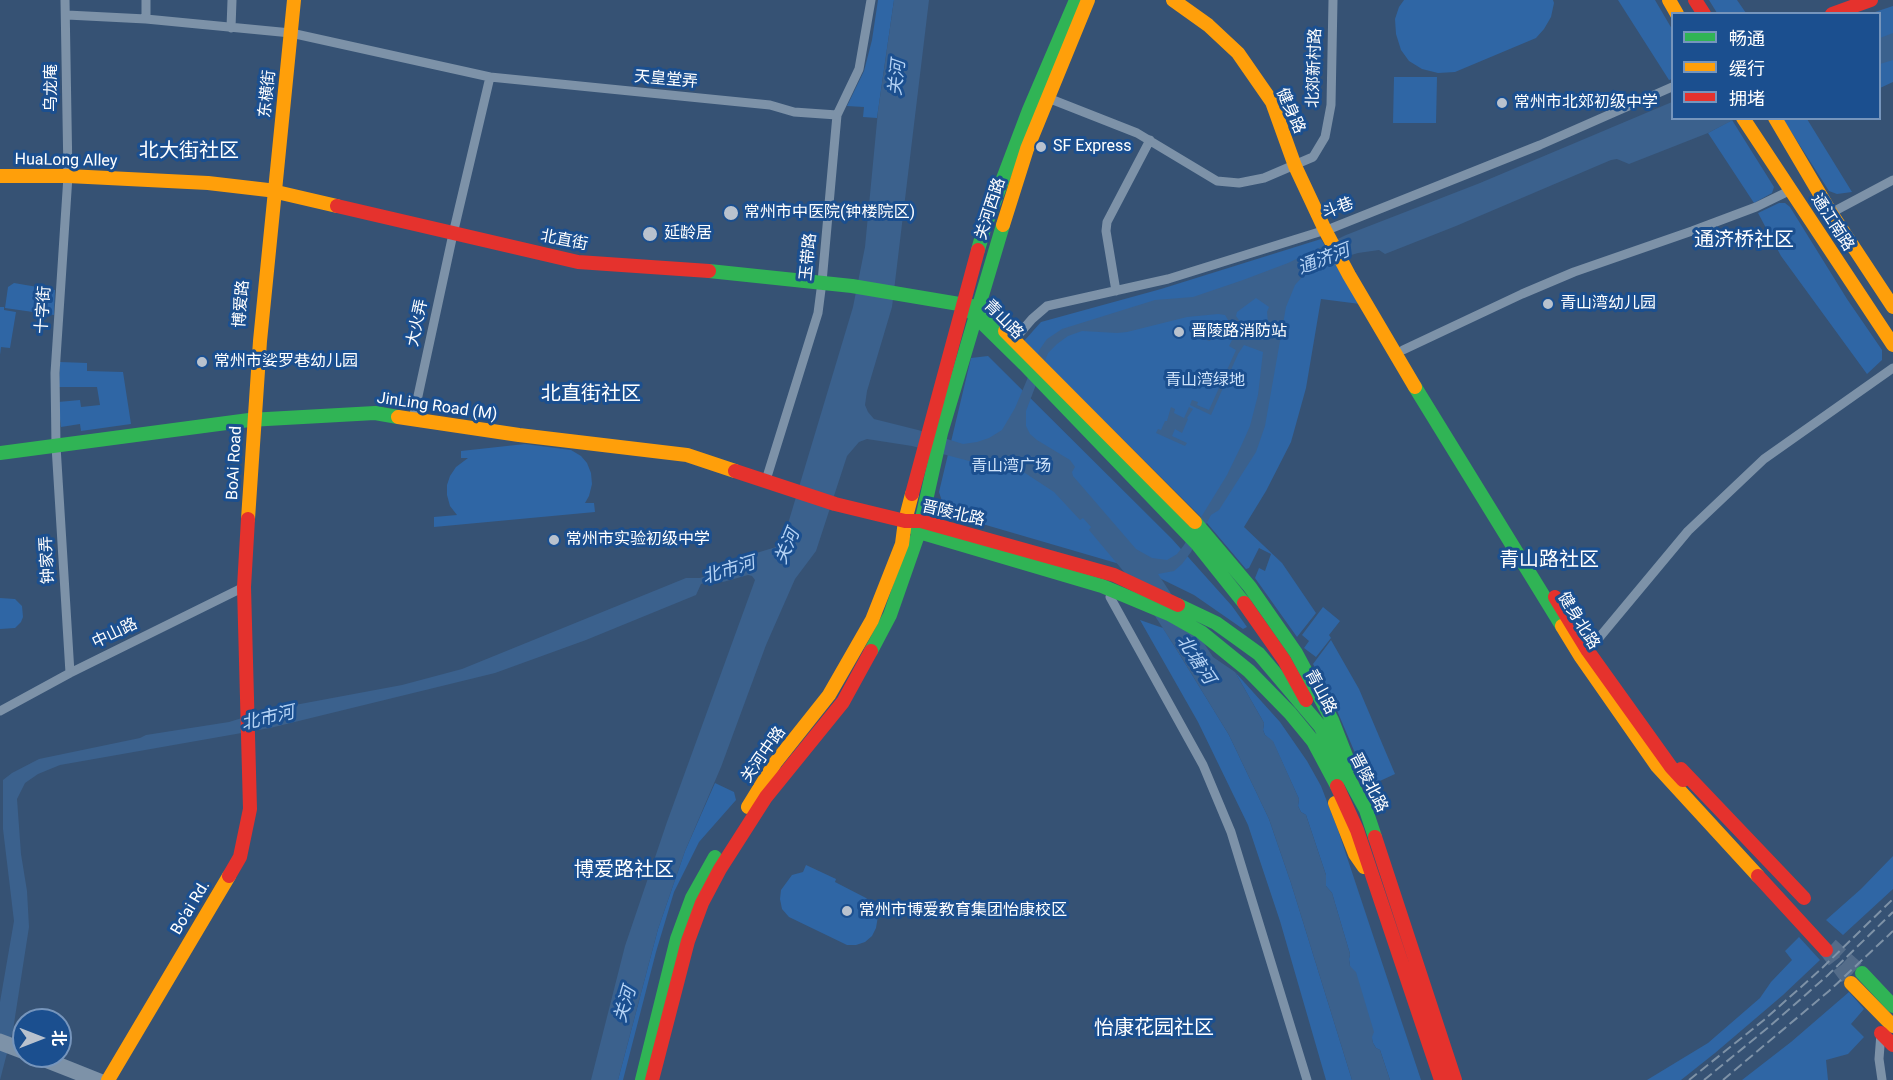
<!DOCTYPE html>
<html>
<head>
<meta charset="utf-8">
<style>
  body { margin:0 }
  #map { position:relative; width:1893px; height:1080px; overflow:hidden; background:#365274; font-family:Roboto,"Noto Sans SC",sans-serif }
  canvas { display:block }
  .legend { position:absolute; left:1671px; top:12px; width:210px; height:108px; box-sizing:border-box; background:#1b4f8f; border:2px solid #7695bc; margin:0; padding:8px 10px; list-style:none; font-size:18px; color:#fff }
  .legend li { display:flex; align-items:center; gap:12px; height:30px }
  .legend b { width:30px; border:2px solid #7695bc }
  .north { position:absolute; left:12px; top:1008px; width:60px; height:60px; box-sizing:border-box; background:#1b4f8f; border:2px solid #7695bc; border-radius:50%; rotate:90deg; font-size:16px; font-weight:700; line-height:24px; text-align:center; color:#fff }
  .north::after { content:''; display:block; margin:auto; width:21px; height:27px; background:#b9c2ce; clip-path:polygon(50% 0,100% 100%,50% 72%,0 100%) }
</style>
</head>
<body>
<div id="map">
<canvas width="1893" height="1080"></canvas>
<ul class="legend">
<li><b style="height:8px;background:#30b455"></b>畅通</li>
<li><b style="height:8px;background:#ff9f0a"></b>缓行</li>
<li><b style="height:8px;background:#e5322d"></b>拥堵</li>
</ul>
<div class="north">北</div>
</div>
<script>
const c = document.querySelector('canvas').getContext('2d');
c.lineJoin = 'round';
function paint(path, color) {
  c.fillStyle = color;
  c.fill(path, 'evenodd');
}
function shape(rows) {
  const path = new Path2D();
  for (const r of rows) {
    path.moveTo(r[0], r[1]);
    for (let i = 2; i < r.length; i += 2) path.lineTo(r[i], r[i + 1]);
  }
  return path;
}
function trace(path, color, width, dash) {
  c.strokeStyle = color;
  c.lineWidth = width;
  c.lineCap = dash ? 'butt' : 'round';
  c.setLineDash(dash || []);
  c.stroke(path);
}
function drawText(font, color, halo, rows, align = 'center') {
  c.font = font + ' Roboto,"Noto Sans SC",sans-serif';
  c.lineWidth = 6;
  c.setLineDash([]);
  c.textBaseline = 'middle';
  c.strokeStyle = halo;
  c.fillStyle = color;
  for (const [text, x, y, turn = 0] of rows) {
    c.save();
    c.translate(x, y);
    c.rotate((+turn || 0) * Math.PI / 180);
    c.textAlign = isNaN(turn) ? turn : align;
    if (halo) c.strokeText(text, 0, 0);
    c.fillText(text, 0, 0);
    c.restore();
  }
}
paint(shape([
  [878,0,894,0,877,118,863,117,864,107,847,106,864,71,872,40],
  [1404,0,1553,0,1554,3,1551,17,1544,29,1536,38,1455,72,1438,73,1422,69,1409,61,1401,50,1396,34,1395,19,1399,7],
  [1618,0,1655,0,1672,29,1672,79,1669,80],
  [1709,0,1737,0,1746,13,1717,13],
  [1893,6,1893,82,1880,88,1880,14,1869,14],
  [1394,77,1437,77,1436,123,1393,123],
  [1783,119,1807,119,1852,192,1837,194,1829,191],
  [1732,120,1774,187,1772,193,1754,203,1708,133],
  [1779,203,1785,203,1790,207,1847,299,1882,350,1882,360,1867,374,1781,256,1758,213],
  [1321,239,1360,304,1321,299,1306,388,1291,442,1266,491,1244,527,1282,563,1316,613,1297,637,1255,578,1259,568,1265,571,1271,554,1259,548,1249,568,1246,569,1207,523,1024,341,1041,322,1161,289],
  [14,283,55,290,54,315,5,308,8,287],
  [0,307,4,307,4,310,16,312,10,348,1,347,0,355],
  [988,356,1172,539,1232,606,1247,627,1243,629,1194,595,1147,572,955,516,944,507,939,492,971,358],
  [60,362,87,363,87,371,123,372,131,424,81,431,80,424,61,427,58,402,80,400,81,407,100,405,97,387,59,387],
  [525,444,571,450,581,456,587,463,591,473,592,484,589,496,585,503,594,503,595,512,434,527,434,517,457,515,450,506,447,495,447,485,450,476,456,467,468,458,461,458,461,451],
  [0,598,15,599,22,606,23,617,21,622,15,628,0,629],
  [1323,607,1340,621,1329,635,1331,638,1316,657,1304,648,1309,641,1302,635],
  [1140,620,1163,628,1175,647,1229,735,1269,819,1291,883,1352,1080,1326,1080,1280,921,1248,825,1198,722],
  [1331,640,1359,689,1395,774,1369,786,1330,694,1313,664],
  [1235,672,1280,722,1307,761,1321,786,1338,830,1421,1080,1390,1080,1380,1050,1376,1048,1373,1043,1350,966,1349,959,1350,954,1332,893,1326,886,1326,875,1306,815,1301,812,1298,806,1299,799,1273,742,1265,735,1263,730,1264,723],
  [715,783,734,792,736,800,699,842,674,892,656,952,623,1080,618,1080,658,929,685,851],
  [1893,856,1893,889,1843,935,1826,920,1861,889],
  [806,865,836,879,835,882,866,898,874,906,878,916,876,928,872,936,865,942,856,945,847,945,789,917,782,909,780,899,781,890,792,875,803,872],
  [1799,937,1820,960,1783,995,1715,1053,1681,1080,1647,1080,1708,1043,1760,998,1771,982,1792,960,1785,951],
  [1849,992,1864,1009,1851,1024,1864,1037,1848,1054,1826,1060,1828,1080,1742,1080,1791,1042]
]), '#2f66a5');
paint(shape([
  [894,0,929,0,892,307,867,391,865,405,868,412,874,419,918,430,963,444,977,442,989,438,1002,430,1015,408,1040,349,1047,339,1062,329,1155,300,1193,297,1243,280,1288,263,1346,235,1480,183,1672,102,1672,118,1735,119,1708,133,1629,164,1617,159,1611,160,1456,226,1385,254,1379,250,1358,253,1328,262,1304,275,1295,285,1286,307,1265,426,1256,452,1219,510,1211,515,1191,552,1182,564,1174,571,1158,574,1213,657,1235,672,1264,723,1263,730,1265,735,1273,741,1299,799,1298,806,1301,812,1306,815,1326,875,1326,886,1332,893,1350,954,1349,959,1350,966,1356,972,1374,1032,1372,1037,1373,1043,1376,1048,1380,1050,1390,1080,1352,1080,1291,883,1269,819,1229,735,1175,647,1135,585,1089,530,1091,527,1083,518,1080,520,1054,492,1025,473,1014,469,973,462,912,446,867,439,859,442,847,456,816,551,795,579,766,645,721,767,685,851,658,929,618,1080,591,1080,625,946,667,822,755,580,752,576,748,575,723,582,717,579,701,584,696,595,586,640,495,673,270,728,60,765,38,774,25,783,17,799,21,854,27,891,29,927,13,1030,0,1080,0,1002,14,921,3,829,3,780,12,773,39,759,140,738,146,735,229,722,268,710,402,685,462,669,686,578,700,578,711,574,737,559,776,547,784,537,853,307,865,247,878,111],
  [1256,298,1269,307,1267,312,1269,332,1265,339,1256,339,1248,333,1236,316,1237,312],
  [1218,314,1225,315,1228,320,1227,324,1223,327,1207,330,1203,335,1203,339,1210,341,1214,333,1232,340,1229,346,1236,350,1209,410,1197,405,1198,402,1192,400,1190,405,1211,415,1238,354,1244,345,1263,352,1258,395,1250,426,1242,444,1227,475,1184,545,1177,554,1167,560,1152,558,1136,549,1073,476,1072,472,1075,467,1070,460,1037,440,1030,434,1026,426,1026,411,1048,353,1057,344,1068,336,1082,331,1117,333,1127,332,1187,317],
  [1893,33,1893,60,1880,64,1880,38],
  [1171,407,1175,409,1174,413,1184,418,1189,407,1193,409,1187,418,1188,419,1182,433,1175,429,1172,436,1187,443,1185,446,1156,433,1158,429,1161,430,1165,421,1167,421]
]), '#3b618d');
trace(shape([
  [1831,945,1862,973],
  [1826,950,1851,983]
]), '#546c89', 14, [14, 7]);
trace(shape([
  [65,0,68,176,55,373,56,446,70,673],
  [67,15,146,19,291,33,490,77,770,105,794,112,837,115],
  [146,19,146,0],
  [231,28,232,0],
  [1048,98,1137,133,1217,181,1239,183,1264,178,1313,157,1325,137,1331,105,1333,0],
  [1831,213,1893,180],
  [1116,291,1106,231,1107,222,1150,140],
  [1013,341,1032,319,1047,306,1168,279,1332,228,1540,145,1672,87],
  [1403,350,1522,294,1574,272,1692,231,1756,207,1791,190],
  [413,419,453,234,490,77],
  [766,480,818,313,822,282,837,115,859,69,871,0],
  [1110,597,1203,765,1231,832,1307,1080],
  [1588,651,1688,531,1764,459,1893,368],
  [0,711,70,673,244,587],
  [1881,1033,1879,1059,1882,1080],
  [0,1038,24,1047],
  [0,1046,24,1055],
  [27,1056,88,1080],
  [45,1056,105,1080]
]), '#7d92a8', 9);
trace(shape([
  [978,250,984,229,1029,110,1076,0],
  [709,271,852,286,977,307,988,312,1005,331],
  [969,310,1024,364,1197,544,1244,603],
  [1415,387,1562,626],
  [0,453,249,420,375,413,398,417],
  [1195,522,1250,587,1296,653,1332,720,1350,766],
  [912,526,919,532,1102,586,1169,614,1201,632,1249,671,1290,713,1313,741,1337,786],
  [1178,605,1216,623,1259,654,1320,726,1366,810,1375,837],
  [871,651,890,615,919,532,941,433,1003,225],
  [1862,973,1893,1006],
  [642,1080,677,939,692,898,715,857]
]), '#30b455', 14);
trace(shape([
  [1173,0,1208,25,1238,53,1272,102,1295,166,1325,230,1349,275,1415,387],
  [1669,0,1677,14],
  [1743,118,1893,345],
  [1775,118,1831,213,1893,307],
  [0,176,68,176,208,183,268,190,337,206],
  [1003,225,1027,149,1088,0],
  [1005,331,1195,522],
  [398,417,519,435,687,455,735,471],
  [248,519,260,341,294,0],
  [1562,626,1581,657,1657,766,1758,876],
  [1335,803,1355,854,1364,867],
  [748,807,775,763,829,695,872,620,902,544,905,521,912,494],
  [1851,983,1893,1026],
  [108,1080,229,876]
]), '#ff9f0a', 14);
trace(shape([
  [1695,0,1704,14],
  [1832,14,1871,0],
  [337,206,578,262,709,271],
  [735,471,835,504,905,521,921,521,1114,575,1178,605],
  [912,494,978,250],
  [1555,597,1588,651,1671,767,1683,780],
  [1244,603,1284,660,1306,700],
  [1681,769,1804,898],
  [1337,786,1357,830,1441,1080],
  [1375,837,1455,1080],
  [229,876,240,857,250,809,244,587,248,519],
  [1758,876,1826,950],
  [1881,1033,1893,1045],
  [652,1080,688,941,702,903,720,869,766,797,843,702,871,651]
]), '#e5322d', 14);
trace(shape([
  [1689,1080,1764,1020,1820,970,1893,899],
  [1704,1080,1770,1026,1827,976,1893,912],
  [1723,1080,1829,991,1893,931]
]), '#7e92a7', 2, [10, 4.5]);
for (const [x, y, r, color] of [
  [1502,103,6,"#b9c2ce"],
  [1041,147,6,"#b9c2ce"],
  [731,213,8,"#b9c2ce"],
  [650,234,8,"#b9c2ce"],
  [1548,304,6,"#b9c2ce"],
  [1179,332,6,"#b9c2ce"],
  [202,362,6,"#b9c2ce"],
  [554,540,6,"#b9c2ce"],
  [847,911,6,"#b9c2ce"]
]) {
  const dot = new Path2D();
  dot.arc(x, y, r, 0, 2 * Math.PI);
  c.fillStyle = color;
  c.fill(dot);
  trace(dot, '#1b4f8f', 2);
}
drawText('16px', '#fff', '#1b4f8f', [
  ["北郊新村路",1315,68,-88],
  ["天皇堂弄",666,80,5],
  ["乌龙庵",52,88,-90],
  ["东横街",268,94,-84],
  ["健身路",1290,111,66],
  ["HuaLong Alley",66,161,1],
  ["关河西路",991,209,-72],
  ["斗巷",1338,209,-21],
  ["通江南路",1832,223,57],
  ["北直街",564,241,11],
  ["玉带路",809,257,-84],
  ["博爱路",242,304,-85],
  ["十字街",44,310,-86],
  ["青山路",1003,320,45],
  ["大火弄",418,323,-78],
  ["JinLing Road (M)",437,407,8],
  ["BoAi Road",235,463,-87],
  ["晋陵北路",953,514,13],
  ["钟家弄",48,560,-93],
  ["健身北路",1578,621,58],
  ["中山路",115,634,-26],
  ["青山路",1320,692,62],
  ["关河中路",764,755,-55],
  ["晋陵北路",1368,783,63],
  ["Bo'ai Rd.",191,908,-59]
]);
drawText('16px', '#fff', '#1b4f8f', [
  ["常州市北郊初级中学",1514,103],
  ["SF Express",1053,147],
  ["常州市中医院(钟楼院区)",744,213],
  ["延龄居",664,234],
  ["青山湾幼儿园",1560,304],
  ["晋陵路消防站",1191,332],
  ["常州市娑罗巷幼儿园",214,362],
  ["常州市实验初级中学",566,540],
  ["常州市博爱教育集团怡康校区",859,911]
], 'left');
drawText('16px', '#cfe3fa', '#1b4f8f', [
  ["青山湾绿地",1205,381],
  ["青山湾广场",1011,467]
]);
drawText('italic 18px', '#b5d3f5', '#1b4f8f', [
  ["关河",898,78,-84],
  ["通济河",1324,260,-21],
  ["关河",788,547,-67],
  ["北市河",729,571,-17],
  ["北塘河",1195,660,57],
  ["北市河",268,719,-13],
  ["关河",626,1005,-73]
]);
drawText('20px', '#fff', '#1b4f8f', [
  ["北大街社区",189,152],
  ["通济桥社区",1744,241],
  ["北直街社区",591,395],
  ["青山路社区",1549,561],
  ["博爱路社区",624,871],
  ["怡康花园社区",1154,1029]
]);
</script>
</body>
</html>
